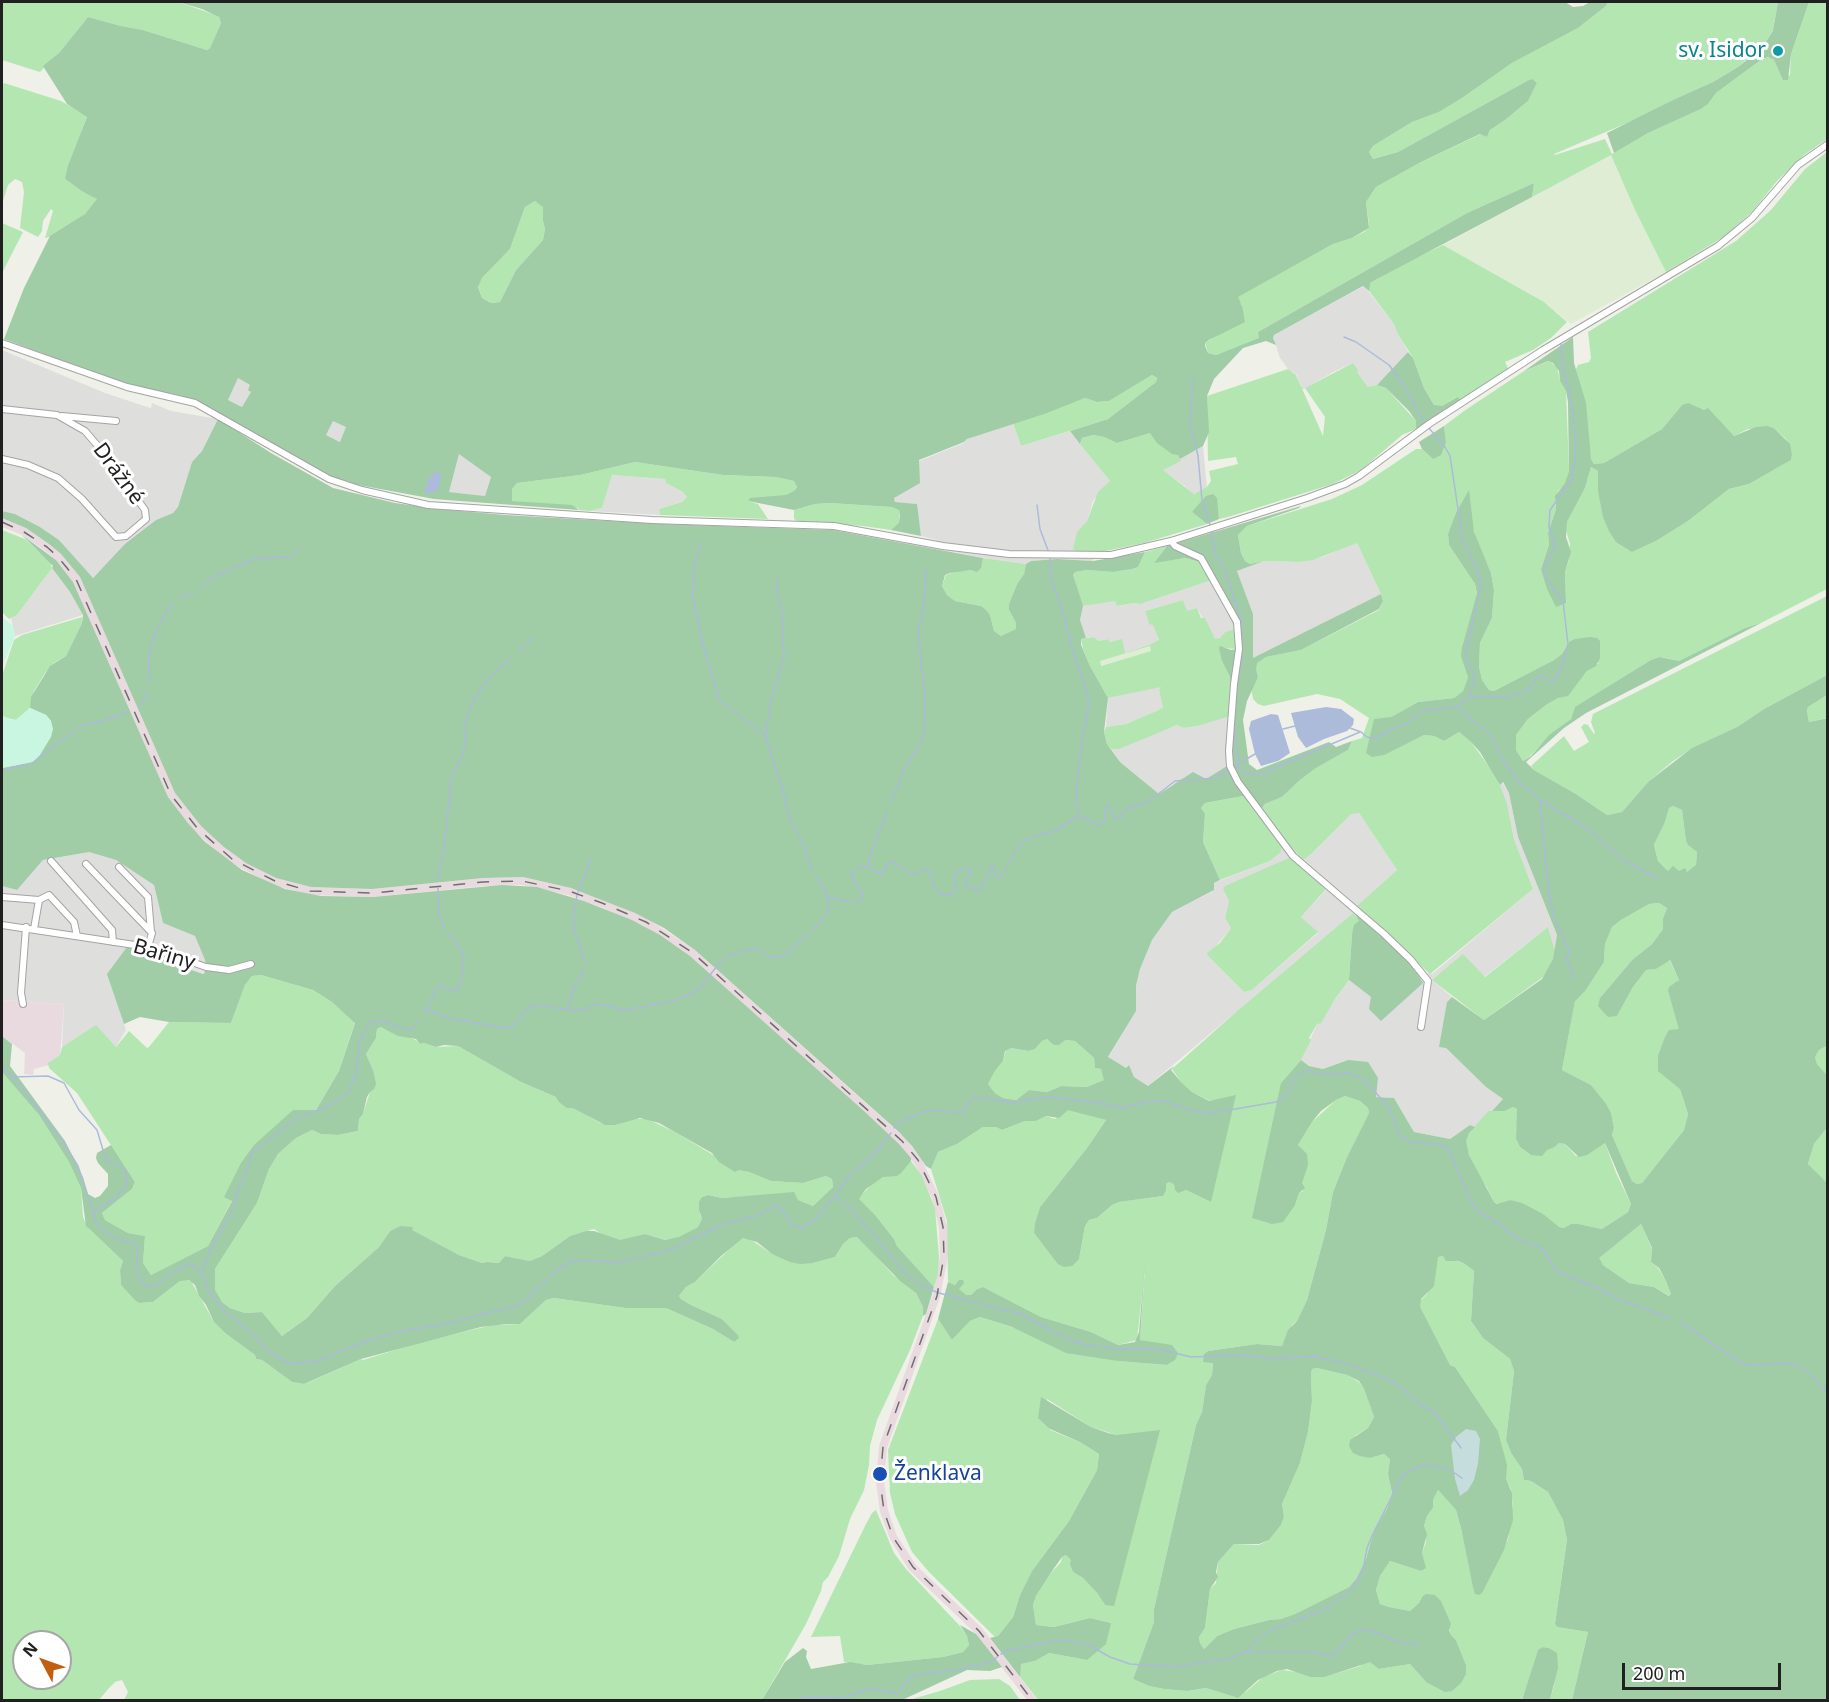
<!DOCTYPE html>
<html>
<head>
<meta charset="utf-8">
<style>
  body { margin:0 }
  #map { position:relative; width:1829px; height:1702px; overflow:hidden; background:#eff0e8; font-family:"Noto Sans",sans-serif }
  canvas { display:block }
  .frame { position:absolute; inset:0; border:3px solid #202020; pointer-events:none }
  .north { position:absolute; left:12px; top:1630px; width:60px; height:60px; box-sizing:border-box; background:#fff; border:2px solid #a6a6a6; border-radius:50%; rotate:311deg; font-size:16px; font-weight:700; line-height:24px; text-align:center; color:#202020 }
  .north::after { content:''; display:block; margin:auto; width:21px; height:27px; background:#c25e0f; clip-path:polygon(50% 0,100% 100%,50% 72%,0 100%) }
  .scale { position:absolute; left:1622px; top:1663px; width:159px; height:27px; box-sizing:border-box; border:3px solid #202020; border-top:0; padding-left:8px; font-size:18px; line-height:21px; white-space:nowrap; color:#202020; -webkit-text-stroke:4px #fff; paint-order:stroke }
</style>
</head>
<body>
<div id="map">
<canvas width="1829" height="1702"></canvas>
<div class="frame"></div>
<div class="north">N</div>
<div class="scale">200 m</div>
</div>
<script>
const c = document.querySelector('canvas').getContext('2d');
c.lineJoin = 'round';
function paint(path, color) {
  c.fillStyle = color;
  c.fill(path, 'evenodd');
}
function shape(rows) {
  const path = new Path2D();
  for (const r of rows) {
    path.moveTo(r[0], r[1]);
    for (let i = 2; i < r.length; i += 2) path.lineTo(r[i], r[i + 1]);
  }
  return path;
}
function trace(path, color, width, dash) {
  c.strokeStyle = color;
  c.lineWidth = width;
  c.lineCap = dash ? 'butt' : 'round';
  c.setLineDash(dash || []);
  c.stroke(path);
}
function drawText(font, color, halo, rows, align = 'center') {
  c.font = font + ' "Noto Sans",sans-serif';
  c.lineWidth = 6;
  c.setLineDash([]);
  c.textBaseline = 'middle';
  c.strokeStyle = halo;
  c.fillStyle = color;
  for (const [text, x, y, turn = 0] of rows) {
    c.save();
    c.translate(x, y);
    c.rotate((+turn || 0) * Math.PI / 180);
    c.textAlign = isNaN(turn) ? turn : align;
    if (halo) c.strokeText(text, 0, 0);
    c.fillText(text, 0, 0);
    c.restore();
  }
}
paint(shape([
  [1364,286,1394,324,1408,352,1377,385,1371,387,1368,387,1357,372,1353,363,1335,371,1302,390,1297,375,1288,369,1280,358,1273,337,1274,335],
  [2,350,105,393,144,406,151,408,152,403,171,411,218,419,202,451,192,462,178,507,173,513,156,520,92,578,59,540,40,527,15,514,2,511],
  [238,378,250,385,251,392,242,407,228,400],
  [333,420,346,427,341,442,326,435],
  [1013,423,1021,446,1070,431,1110,481,1093,501,1087,521,1077,532,1092,551,1093,561,1057,559,1031,561,1026,564,983,558,940,549,936,540,921,536,916,504,895,502,894,498,919,461,964,443,967,439],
  [1203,446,1207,488,1193,494,1185,486,1162,470,1181,461,1180,459],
  [459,453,491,477,485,496,449,492],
  [611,475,665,479,666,483,683,492,687,497,682,502,659,509,660,515,589,511,602,508],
  [1354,543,1357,543,1381,594,1253,659,1253,614,1237,571,1264,561,1300,562,1323,557],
  [52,568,70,592,83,615,15,636,11,618,17,615],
  [1210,578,1234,626,1234,629,1225,632,1220,638,1215,640,1197,608,1187,612,1183,600,1145,611,1149,624,1153,624,1159,641,1151,644,1125,653,1108,639,1099,641,1094,637,1086,638,1080,620,1083,606,1116,600,1118,606,1134,603,1140,604,1209,581],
  [1162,686,1159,690,1163,708,1126,724,1106,727,1108,698],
  [1229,714,1227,766,1206,779,1171,785,1159,794,1120,762,1111,749,1114,749,1177,725,1184,728,1197,726],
  [1502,782,1509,793,1518,837,1557,935,1555,951,1548,927,1484,977,1432,980,1452,997,1447,1002,1446,1048,1486,1087,1503,1099,1492,1111,1488,1111,1475,1127,1470,1125,1450,1139,1414,1132,1394,1098,1375,1097,1378,1078,1348,1060,1323,1069,1309,1066,1301,1060,1317,1024,1349,980,1371,997,1382,936,1353,913,1148,1086,1134,1077,1129,1066,1126,1068,1108,1058,1136,1011,1136,986,1140,969,1152,940,1172,912,1213,891,1214,883,1270,861,1280,853,1280,843,1255,811,1262,808,1283,838,1303,860,1310,855,1351,813,1359,813,1397,870,1357,907,1420,964,1427,973,1432,974,1533,889,1514,839,1507,803,1500,785],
  [1291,857,1327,889,1301,917,1318,933,1252,990,1244,992,1208,956,1231,928,1225,918,1229,901,1223,889],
  [89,852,116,860,154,885,163,923,195,936,205,960,204,974,127,947,118,1005,126,1030,116,1047,96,1026,62,1047,64,1004,2,1000,2,886,17,890,43,860]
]), '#dededd');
paint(shape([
  [2,518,26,528,49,544,61,554,80,577,175,793,201,826,235,855,276,878,311,887,372,889,483,878,523,877,571,888,604,899,648,919,695,950,905,1138,921,1158,939,1196,947,1226,948,1256,940,1297,887,1448,884,1482,888,1510,897,1536,916,1565,982,1628,1037,1700,1027,1700,976,1634,909,1570,890,1539,880,1512,876,1482,879,1446,933,1294,940,1256,939,1228,932,1198,914,1163,899,1144,690,956,644,926,601,907,568,895,522,885,484,886,373,897,310,895,273,885,230,862,195,832,168,797,73,582,56,560,44,550,22,535,2,527],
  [2,1000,64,1004,60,1055,49,1063,49,1065,34,1069,33,1075,24,1074,25,1053,2,1036]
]), '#e9dae0');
paint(shape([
  [1611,154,1635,210,1666,272,1571,324,1544,302,1443,245],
  [1150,646,1152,651,1101,666,1099,661]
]), '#e0edd5');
paint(shape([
  [2,2,178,2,213,14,219,17,221,23,210,48,207,50,143,30,121,26,88,17,59,53,40,72,2,60],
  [1608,2,1778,2,1773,29,1766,42,1738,67,1713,82,1675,99,1641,117,1554,154,1555,155,1605,139,1612,154,1648,133,1701,109,1708,104,1716,93,1762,59,1768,57,1774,60,1783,79,1790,75,1791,54,1809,2,1827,2,1827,139,1804,155,1777,181,1752,212,1725,236,1666,272,1635,210,1611,155,1532,197,1534,183,1467,213,1258,332,1260,338,1216,355,1208,353,1205,343,1223,332,1242,310,1242,305,1237,297,1333,244,1352,238,1364,232,1369,228,1369,224,1366,202,1376,187,1421,162,1481,134,1487,137,1490,130,1505,120,1528,101,1537,83,1527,81,1398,152,1373,159,1369,152,1373,146,1412,122,1439,112,1462,98,1512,63,1578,28,1606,6],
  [4,83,61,101,87,116,65,179,83,192,98,199,85,214,60,232,49,237,45,238,53,211,51,209,43,221,42,231,38,237,20,228,24,192,22,182,15,179,8,185,2,204,2,86],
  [1827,152,1827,589,1761,623,1745,628,1679,661,1661,657,1651,660,1575,708,1571,719,1550,735,1530,756,1523,761,1516,750,1515,742,1516,735,1528,719,1546,705,1573,689,1587,671,1599,663,1569,642,1562,654,1554,660,1494,691,1489,690,1482,680,1479,667,1480,643,1492,618,1494,590,1491,573,1476,539,1471,519,1451,527,1448,534,1449,545,1475,584,1477,594,1462,647,1468,677,1463,691,1454,698,1418,702,1391,717,1385,719,1398,747,1424,735,1434,736,1444,741,1459,732,1471,742,1490,768,1500,785,1507,803,1514,839,1533,889,1430,974,1357,906,1397,870,1359,813,1351,814,1310,855,1303,860,1283,838,1262,808,1265,804,1282,797,1300,780,1316,768,1348,750,1352,741,1362,738,1369,718,1340,699,1317,694,1264,706,1258,704,1253,699,1251,688,1258,677,1255,670,1256,663,1266,657,1301,650,1379,610,1383,601,1381,594,1357,543,1313,560,1300,562,1264,561,1250,564,1245,561,1241,553,1238,535,1247,526,1332,499,1362,485,1416,449,1422,449,1433,459,1446,442,1444,426,1464,411,1524,371,1549,361,1557,367,1560,381,1566,391,1569,471,1566,483,1558,491,1555,501,1556,509,1548,533,1549,545,1541,569,1566,603,1565,572,1569,560,1570,544,1566,530,1567,522,1585,488,1591,467,1598,471,1598,491,1632,552,1656,541,1688,521,1729,489,1749,484,1791,460,1792,455,1786,439,1775,429,1748,429,1734,436,1708,409,1704,410,1682,405,1662,429,1604,463,1594,464,1591,459,1576,369,1578,365,1589,362,1591,358,1588,332,1736,241,1771,210,1805,169],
  [535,201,543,206,543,221,545,229,543,240,516,270,500,302,491,303,482,298,478,286,482,278,510,249,525,207],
  [2,223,23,232,2,273],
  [1443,245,1544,302,1567,322,1551,338,1533,350,1505,362,1509,370,1462,400,1456,397,1442,406,1437,407,1434,405,1424,388,1413,358,1398,334,1394,324,1369,291,1368,286,1370,283,1403,264],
  [1353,363,1358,370,1357,372,1368,387,1377,385,1386,388,1416,421,1416,429,1402,435,1361,470,1333,484,1228,517,1219,519,1217,503,1192,512,1207,524,1144,543,1101,552,1078,552,1073,549,1077,532,1087,521,1098,492,1110,481,1080,444,1082,438,1093,435,1104,437,1117,443,1150,433,1178,455,1181,461,1163,470,1194,494,1207,487,1211,481,1209,471,1238,464,1236,457,1208,461,1207,396,1288,369,1296,375,1323,436,1325,417,1305,388],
  [1152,375,1157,378,1156,382,1108,419,1021,446,1013,423,1085,398,1097,402,1109,401],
  [635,462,723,475,776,477,794,481,797,486,794,491,786,496,750,499,748,501,758,504,768,519,660,515,659,509,682,502,687,497,683,492,666,483,665,479,612,475,602,508,589,511,579,510,578,508,512,501,512,489,517,483,580,475],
  [830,503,892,507,899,509,900,523,891,530,863,526,797,521,794,519,794,510,815,504],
  [2,530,25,539,50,562,52,568,17,615,9,619,2,612],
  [1167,546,1155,562,1185,558,1200,562,1210,577,1209,581,1140,604,1134,603,1117,606,1115,601,1083,606,1081,604,1073,575,1075,572,1087,570,1113,572,1132,569,1138,567,1145,552],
  [983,558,1026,564,1024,574,1017,584,1009,604,1009,610,1016,623,1017,629,1001,636,994,631,990,615,981,606,955,601,947,595,942,586,946,575,958,571,971,570,981,564],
  [1827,596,1827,675,1764,709,1737,727,1693,748,1673,761,1648,782,1622,812,1607,815,1576,794,1534,770,1531,766,1564,736,1574,751,1589,742,1581,727,1584,724,1588,725,1594,734,1595,733,1591,722,1593,714],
  [1183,600,1187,611,1197,608,1201,618,1205,618,1215,639,1220,638,1225,632,1234,629,1236,649,1223,648,1222,661,1230,677,1231,698,1229,714,1227,717,1197,726,1184,728,1177,725,1119,749,1111,749,1107,744,1104,732,1106,727,1126,724,1163,708,1159,690,1161,687,1108,698,1090,666,1083,649,1081,639,1094,637,1099,641,1108,639,1111,642,1122,639,1125,653,1151,644,1159,640,1153,625,1149,624,1145,611],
  [1150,646,1151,651,1101,666,1100,661],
  [82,617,82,623,66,656,54,663,45,673,34,691,30,708,16,720,3,717,2,676,14,640,22,635],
  [1827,695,1827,718,1809,722,1807,713,1808,707],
  [1243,796,1280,843,1282,847,1280,853,1270,861,1220,880,1203,842,1205,815,1201,808,1205,803],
  [1673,806,1682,810,1686,841,1688,845,1697,852,1696,866,1687,872,1668,871,1658,861,1654,845,1665,822,1669,808],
  [1291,857,1326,889,1301,917,1318,932,1252,990,1244,992,1208,956,1207,953,1220,943,1231,928,1225,918,1229,901,1223,889,1225,886],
  [1659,903,1667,908,1663,918,1663,929,1652,944,1632,960,1600,998,1617,1016,1633,987,1646,970,1656,969,1669,959,1679,980,1668,991,1679,1026,1680,1089,1688,1114,1684,1130,1642,1183,1637,1184,1632,1181,1612,1135,1614,1128,1611,1114,1591,1085,1562,1070,1575,1000,1586,990,1604,962,1605,944,1612,927,1621,920,1649,904],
  [1353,913,1360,921,1352,934,1349,980,1335,999,1321,1023,1317,1024,1309,1038,1311,1040,1301,1060,1281,1083,1295,1205,1299,1193,1303,1191,1298,1145,1312,1122,1336,1100,1345,1096,1360,1101,1368,1108,1369,1113,1347,1157,1333,1192,1326,1230,1307,1300,1297,1321,1293,1324,1282,1346,1257,1344,1208,1351,1204,1354,1213,1362,1212,1375,1206,1385,1202,1412,1196,1425,1154,1609,1154,1622,1133,1679,1149,1686,1164,1689,1187,1691,1206,1688,1235,1697,1247,1691,1263,1677,1282,1670,1297,1672,1310,1677,1325,1677,1360,1666,1365,1662,1370,1661,1379,1669,1410,1664,1426,1682,1466,1665,1456,1640,1451,1635,1441,1601,1422,1597,1419,1603,1410,1611,1389,1607,1380,1604,1376,1590,1380,1576,1390,1561,1421,1571,1425,1568,1422,1553,1426,1542,1424,1526,1427,1516,1433,1508,1433,1500,1438,1490,1456,1510,1462,1532,1488,1580,1508,1539,1513,1504,1511,1489,1506,1480,1503,1451,1498,1431,1455,1367,1450,1365,1419,1307,1419,1302,1427,1294,1438,1257,1443,1256,1465,1264,1474,1271,1471,1321,1483,1338,1510,1359,1514,1371,1506,1440,1511,1453,1522,1469,1524,1480,1531,1481,1548,1492,1563,1520,1567,1540,1555,1624,1557,1627,1588,1632,1572,1700,1550,1700,1554,1686,1557,1654,1549,1648,1543,1647,1538,1651,1522,1700,1038,1700,1020,1677,1020,1664,1035,1661,1049,1653,1087,1660,1111,1623,1090,1618,1054,1627,1036,1625,1033,1605,1036,1596,1050,1574,1061,1562,1062,1557,1066,1555,1071,1560,1073,1572,1083,1578,1097,1593,1105,1605,1117,1435,1091,1427,1047,1399,1050,1430,1080,1442,1099,1454,1097,1470,1069,1521,1032,1571,1020,1595,1013,1617,998,1636,995,1637,929,1572,912,1552,895,1514,890,1493,888,1450,938,1319,952,1340,970,1321,980,1317,1118,1361,1167,1365,1172,1362,1177,1353,1173,1347,1140,1340,1145,1267,1137,1340,1118,1345,1091,1332,1041,1317,983,1287,977,1289,971,1295,965,1295,959,1289,956,1283,955,1285,948,1282,947,1221,931,1169,938,1152,957,1144,983,1127,996,1127,1002,1130,1025,1121,1036,1121,1046,1116,1055,1119,1068,1109,1106,1120,1087,1148,1040,1207,1034,1233,1046,1248,1079,1259,1085,1226,1089,1220,1097,1218,1112,1205,1119,1202,1163,1196,1166,1184,1169,1182,1174,1183,1175,1190,1186,1190,1211,1202,1221,1099,1210,1101,1192,1092,1181,1082,1172,1069,1237,1011],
  [1548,927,1555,951,1553,960,1543,977,1484,1020,1432,980,1463,954,1485,977],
  [261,975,313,990,332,1002,355,1022,339,1071,316,1110,293,1110,225,1197,232,1200,208,1246,151,1275,143,1263,145,1236,128,1233,105,1220,102,1213,132,1189,135,1182,77,1093,49,1068,48,1063,60,1055,62,1047,96,1025,116,1047,129,1031,147,1048,149,1047,169,1022,231,1023,245,985,252,976],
  [381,1027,416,1040,420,1044,424,1043,436,1047,458,1046,521,1082,556,1097,600,1123,615,1125,632,1119,647,1119,675,1132,738,1170,749,1172,771,1181,803,1183,826,1176,832,1179,833,1187,813,1206,782,1194,722,1198,708,1195,702,1197,700,1215,702,1219,698,1227,679,1238,665,1240,645,1234,620,1241,604,1236,594,1229,570,1236,542,1256,530,1261,505,1256,499,1263,487,1262,482,1263,459,1255,411,1230,412,1228,400,1226,390,1231,379,1247,335,1286,307,1318,282,1336,262,1312,245,1313,230,1308,222,1302,217,1296,215,1290,215,1269,257,1203,269,1169,278,1154,296,1138,312,1130,321,1134,338,1135,358,1131,359,1119,363,1114,370,1092,373,1070,366,1054,376,1038,377,1029],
  [1047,1039,1059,1045,1066,1040,1075,1041,1094,1058,1095,1068,1101,1069,1105,1080,1087,1087,1061,1086,1047,1092,1029,1090,1016,1100,1003,1098,995,1093,988,1084,995,1071,1003,1061,1006,1050,1011,1048,1029,1051,1035,1049,1042,1041],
  [1827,1045,1827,1075,1817,1064,1815,1057,1819,1050],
  [2,1072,39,1115,69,1162,81,1188,83,1217,89,1229,123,1261,120,1270,121,1285,141,1303,153,1302,180,1281,184,1279,191,1281,214,1322,225,1333,255,1355,256,1359,262,1360,292,1382,304,1384,314,1380,361,1359,363,1360,418,1343,492,1325,520,1324,546,1300,554,1298,626,1308,666,1308,713,1329,734,1342,738,1335,722,1319,691,1305,681,1299,679,1296,686,1287,695,1282,738,1241,743,1238,750,1239,772,1254,813,1263,835,1257,843,1244,850,1238,857,1237,865,1244,893,1275,916,1293,923,1307,923,1316,910,1350,877,1420,870,1446,869,1465,864,1490,850,1519,839,1556,828,1577,823,1582,821,1591,806,1624,762,1700,124,1700,128,1692,122,1680,115,1682,109,1688,99,1700,2,1700],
  [24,1642,60,1642,60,1678,24,1678],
  [1513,1107,1518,1109,1516,1139,1520,1147,1531,1155,1555,1147,1559,1143,1565,1144,1576,1156,1605,1143,1616,1173,1631,1204,1628,1212,1602,1229,1579,1224,1571,1224,1564,1228,1559,1227,1510,1200,1498,1204,1494,1202,1486,1186,1479,1177,1469,1155,1465,1141,1469,1133,1488,1111,1505,1111],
  [1827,1126,1827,1184,1808,1164,1814,1144],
  [911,1161,922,1176,935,1208,939,1257,938,1274,934,1287,897,1246,894,1239,876,1216,858,1199,873,1183,883,1177,893,1175],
  [1641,1224,1652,1249,1651,1262,1658,1268,1666,1281,1671,1294,1670,1296,1654,1287,1629,1283,1603,1265,1598,1258],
  [1317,1368,1347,1375,1359,1382,1364,1389,1374,1417,1368,1428,1355,1436,1370,1458,1384,1454,1390,1459,1388,1474,1392,1493,1387,1509,1374,1530,1366,1559,1356,1579,1349,1587,1295,1614,1281,1619,1269,1620,1234,1629,1217,1636,1204,1649,1200,1643,1199,1637,1205,1628,1210,1589,1216,1583,1218,1562,1234,1544,1259,1545,1269,1540,1281,1525,1284,1517,1282,1504,1300,1463,1308,1432,1312,1401,1311,1374,1312,1369],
  [876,1510,894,1553,906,1569,959,1625,967,1636,969,1645,963,1652,943,1657,867,1665,844,1662,840,1636,811,1637,866,1524,872,1513],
  [999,1679,1010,1686,1020,1700,909,1700,940,1691,970,1680]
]), '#b4e6b2');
paint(shape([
  [178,2,1565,2,1573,7,1583,6,1590,2,1608,2,1606,6,1578,28,1512,63,1462,98,1439,112,1412,122,1373,146,1369,152,1373,159,1398,152,1527,81,1532,79,1537,83,1528,101,1505,120,1490,130,1487,137,1480,134,1421,162,1376,187,1366,202,1369,228,1352,238,1333,244,1238,297,1242,306,1245,322,1209,340,1205,343,1205,346,1208,353,1216,355,1259,338,1258,332,1467,213,1534,183,1532,197,1377,279,1370,283,1369,291,1363,286,1274,335,1273,338,1276,345,1266,341,1243,348,1214,379,1207,396,1209,432,1203,446,1180,459,1178,455,1172,454,1157,443,1150,433,1117,443,1104,437,1093,435,1082,438,1080,444,1070,431,1108,419,1156,382,1157,378,1152,375,1109,401,1097,402,1085,398,1044,414,967,439,964,442,919,460,920,483,894,498,895,502,917,504,921,536,891,530,899,523,900,516,899,510,892,507,830,503,815,504,794,510,748,501,750,498,786,495,794,491,797,487,794,481,776,477,723,475,635,462,580,475,517,483,512,489,512,501,572,505,579,510,434,499,337,481,201,403,178,395,124,384,4,339,24,288,50,236,85,214,97,199,83,192,65,179,68,166,87,117,67,104,43,66,59,53,88,17,121,26,143,30,207,50,210,48,221,23,219,17,202,9],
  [535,201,543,207,543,221,545,229,543,240,516,270,500,302,491,303,482,298,478,287,482,278,510,249,525,207],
  [238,378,250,385,248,390,251,392,242,407,228,400],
  [333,421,346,427,340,442,326,435],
  [459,454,491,477,485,496,449,492],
  [1778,2,1809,2,1791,54,1788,80,1783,80,1774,60,1768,57,1762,59,1716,93,1708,104,1701,109,1648,133,1614,153,1607,133,1675,99,1713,82,1738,67,1758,51,1766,42,1773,30],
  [1573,337,1574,363,1586,403,1591,459,1594,464,1604,463,1662,429,1682,405,1688,403,1704,410,1708,408,1734,436,1756,427,1768,426,1775,429,1790,444,1792,455,1791,460,1749,484,1729,489,1688,521,1656,541,1632,552,1616,542,1609,531,1603,517,1598,491,1598,471,1591,467,1585,488,1567,522,1566,537,1571,552,1565,572,1566,603,1556,607,1547,589,1541,569,1549,545,1548,533,1556,509,1555,496,1565,483,1569,471,1568,402,1566,391,1560,381,1559,371,1553,363,1548,361,1524,371],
  [1408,352,1413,358,1424,388,1434,405,1442,406,1457,397,1462,400,1416,429,1416,421,1409,411,1386,388,1377,385],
  [218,419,271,453,333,488,395,503,438,509,505,515,663,524,833,530,983,558,981,568,977,572,971,570,950,573,945,575,942,586,947,595,955,601,981,606,986,610,990,615,994,631,1001,636,1016,629,1016,623,1009,610,1009,604,1017,584,1024,574,1026,564,1031,561,1057,559,1093,561,1145,552,1138,567,1132,569,1113,572,1087,570,1075,572,1073,575,1083,606,1080,620,1086,638,1081,639,1081,645,1090,666,1108,698,1104,732,1107,744,1120,762,1159,794,1193,772,1206,779,1227,766,1225,751,1231,698,1230,677,1222,661,1219,648,1220,646,1231,650,1236,649,1234,626,1206,569,1200,562,1185,558,1154,563,1167,546,1301,506,1299,508,1247,526,1238,535,1241,553,1245,561,1250,564,1264,561,1237,571,1253,614,1253,658,1381,594,1383,601,1379,609,1301,650,1266,657,1257,663,1256,670,1258,677,1247,701,1243,720,1249,764,1257,770,1329,742,1336,747,1352,741,1348,750,1316,768,1300,780,1282,797,1265,804,1262,808,1255,811,1243,796,1205,803,1201,808,1205,814,1203,842,1220,880,1214,883,1214,890,1172,912,1152,940,1140,969,1136,986,1136,1011,1108,1057,1126,1068,1129,1065,1134,1077,1148,1086,1174,1066,1171,1070,1181,1082,1192,1092,1209,1101,1236,1095,1211,1202,1186,1190,1178,1193,1175,1190,1174,1184,1169,1182,1166,1184,1166,1190,1163,1196,1119,1202,1112,1205,1097,1218,1089,1220,1085,1226,1079,1259,1072,1266,1064,1267,1058,1264,1034,1233,1035,1224,1040,1207,1087,1148,1106,1120,1068,1110,1059,1118,1046,1116,1036,1121,1025,1121,1002,1130,996,1127,983,1127,957,1144,938,1152,931,1169,926,1166,912,1146,899,1132,695,950,664,928,635,913,571,888,523,877,483,878,372,889,311,887,276,878,246,863,224,847,201,826,175,793,80,577,61,554,49,544,26,528,2,518,2,511,15,514,40,527,59,540,93,578,125,544,156,520,173,513,178,507,192,462,202,451],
  [1047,1039,1054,1045,1059,1045,1066,1040,1075,1041,1094,1058,1095,1068,1101,1069,1104,1080,1087,1087,1061,1086,1047,1092,1029,1090,1016,1100,1003,1098,995,1093,988,1084,995,1071,1003,1061,1005,1051,1011,1048,1029,1051,1035,1049,1042,1041],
  [1444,426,1446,442,1441,455,1433,459,1422,449,1419,442],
  [1469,490,1474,532,1491,573,1494,590,1492,618,1480,643,1479,667,1482,680,1489,690,1494,691,1554,660,1562,654,1569,642,1575,639,1590,637,1597,638,1600,641,1600,658,1596,666,1587,671,1568,696,1558,698,1546,705,1528,719,1516,735,1516,750,1523,761,1531,756,1549,735,1571,719,1575,707,1651,660,1660,657,1679,661,1745,628,1761,623,1586,713,1564,728,1526,762,1534,770,1576,794,1607,815,1622,812,1648,782,1692,748,1737,727,1764,709,1827,675,1827,695,1808,707,1807,712,1809,722,1828,718,1828,1045,1819,1050,1815,1057,1817,1064,1827,1075,1828,1126,1814,1144,1808,1164,1828,1184,1827,1700,1572,1700,1588,1632,1557,1627,1555,1624,1567,1540,1563,1520,1548,1492,1531,1481,1524,1480,1522,1469,1511,1453,1506,1440,1514,1371,1510,1359,1483,1338,1471,1321,1474,1271,1465,1264,1458,1261,1446,1261,1443,1256,1438,1257,1434,1286,1421,1299,1420,1307,1450,1365,1455,1367,1498,1431,1507,1465,1506,1479,1512,1493,1513,1520,1504,1550,1482,1593,1479,1595,1475,1594,1473,1587,1462,1532,1456,1510,1438,1490,1433,1500,1433,1508,1427,1516,1424,1526,1427,1534,1422,1553,1426,1568,1421,1571,1390,1561,1380,1576,1376,1590,1380,1604,1389,1607,1410,1611,1419,1603,1422,1597,1426,1594,1435,1595,1441,1601,1451,1624,1449,1630,1451,1635,1456,1640,1466,1665,1466,1674,1461,1683,1452,1691,1445,1692,1426,1682,1410,1664,1379,1669,1370,1662,1325,1677,1310,1677,1287,1669,1277,1671,1258,1680,1238,1698,1206,1688,1187,1691,1164,1689,1149,1686,1133,1679,1154,1622,1154,1609,1196,1425,1202,1412,1206,1385,1212,1375,1213,1363,1203,1362,1204,1354,1208,1351,1257,1344,1282,1346,1288,1330,1297,1321,1307,1300,1326,1230,1333,1192,1347,1157,1369,1113,1368,1108,1360,1101,1345,1096,1336,1100,1321,1111,1312,1122,1298,1145,1307,1154,1308,1165,1302,1183,1305,1188,1299,1193,1295,1205,1283,1222,1272,1224,1252,1218,1281,1083,1301,1060,1309,1066,1323,1069,1348,1060,1368,1062,1378,1078,1376,1097,1394,1098,1414,1132,1450,1139,1470,1125,1475,1127,1469,1133,1466,1141,1469,1155,1494,1202,1497,1204,1510,1200,1522,1203,1543,1214,1559,1227,1564,1228,1571,1224,1579,1224,1602,1229,1628,1212,1631,1204,1605,1143,1587,1155,1579,1157,1565,1144,1559,1143,1555,1147,1547,1150,1542,1156,1531,1155,1520,1147,1516,1139,1517,1109,1513,1107,1505,1111,1492,1111,1503,1099,1486,1087,1446,1048,1439,1047,1447,1002,1452,997,1484,1020,1542,979,1553,959,1557,935,1518,837,1509,793,1503,782,1500,785,1480,752,1471,742,1459,732,1444,741,1434,736,1424,735,1384,755,1372,757,1366,753,1374,719,1391,717,1418,702,1454,698,1463,691,1468,677,1461,656,1462,647,1477,593,1475,584,1449,545,1448,534,1456,513],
  [1673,806,1682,810,1686,841,1688,845,1697,852,1696,865,1687,872,1685,868,1679,871,1673,866,1668,871,1658,861,1654,845,1665,822,1669,808],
  [1659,903,1667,908,1663,918,1663,929,1652,944,1632,960,1600,998,1598,1006,1608,1017,1617,1016,1633,987,1646,970,1656,969,1670,960,1679,980,1669,987,1668,991,1679,1029,1669,1030,1665,1037,1658,1056,1658,1071,1680,1089,1688,1114,1684,1130,1642,1183,1637,1184,1632,1181,1612,1135,1614,1128,1611,1113,1606,1104,1591,1085,1562,1070,1575,1001,1586,990,1604,962,1605,944,1612,927,1621,920,1649,904],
  [1641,1224,1652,1248,1651,1262,1659,1268,1666,1281,1671,1294,1669,1296,1654,1287,1629,1283,1603,1265,1599,1258],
  [1317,1368,1347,1375,1359,1381,1364,1389,1374,1417,1368,1428,1350,1440,1349,1446,1353,1453,1360,1456,1370,1458,1384,1454,1390,1459,1388,1474,1392,1493,1387,1509,1374,1530,1366,1559,1356,1579,1349,1587,1295,1614,1281,1619,1269,1620,1234,1629,1217,1636,1204,1649,1200,1643,1199,1637,1205,1628,1210,1589,1218,1577,1216,1572,1218,1562,1234,1544,1259,1544,1269,1540,1281,1525,1284,1517,1282,1504,1300,1463,1308,1432,1312,1401,1311,1374,1312,1369],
  [1213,494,1217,498,1219,519,1207,524,1192,512,1206,496],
  [22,535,56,560,73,582,168,797,188,823,204,841,242,870,285,889,321,896,373,897,502,885,537,887,584,901,632,920,660,935,690,956,865,1112,899,1144,911,1158,911,1161,901,1173,897,1176,883,1177,866,1189,859,1199,876,1216,894,1239,897,1246,934,1287,926,1314,923,1316,923,1307,916,1293,900,1281,857,1237,850,1238,843,1244,835,1257,813,1263,800,1264,790,1262,772,1254,757,1242,743,1238,721,1256,695,1282,686,1287,679,1296,681,1299,691,1305,722,1319,738,1335,739,1338,734,1342,713,1329,666,1308,626,1308,554,1298,546,1300,520,1324,506,1324,481,1327,361,1359,304,1384,292,1382,262,1360,256,1359,255,1355,225,1333,214,1322,206,1305,199,1296,195,1285,189,1280,180,1281,153,1302,140,1303,136,1301,121,1285,120,1270,123,1261,86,1226,81,1188,69,1162,39,1115,2,1072,2,1036,12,1044,10,1066,65,1141,83,1177,88,1194,95,1198,100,1196,108,1186,108,1174,98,1163,96,1158,97,1153,111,1145,135,1182,132,1189,102,1213,105,1220,128,1233,145,1236,143,1263,151,1275,208,1246,232,1201,224,1197,241,1163,254,1145,293,1110,316,1110,339,1071,355,1023,332,1002,313,990,261,975,252,976,245,985,231,1023,169,1022,140,1017,124,1024,107,974,127,947,203,974,206,967,205,960,195,936,163,923,154,885,116,860,89,852,43,860,17,890,2,886,2,768,26,763,51,721,46,715,30,708,31,697,50,666,66,656,82,623,83,615,70,592,52,568,53,566],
  [381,1027,398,1036,416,1039,420,1044,424,1043,436,1047,444,1045,458,1046,521,1082,556,1097,559,1102,567,1108,573,1108,605,1125,615,1125,640,1118,659,1123,712,1153,719,1162,735,1172,738,1170,749,1172,771,1181,803,1183,826,1176,832,1179,833,1187,813,1206,798,1200,794,1192,722,1198,708,1195,702,1197,699,1202,699,1210,702,1219,698,1227,679,1237,665,1240,645,1234,620,1240,594,1231,586,1231,570,1236,542,1256,530,1261,505,1256,499,1263,487,1262,482,1263,459,1255,412,1230,413,1227,400,1226,390,1231,379,1247,335,1286,307,1318,282,1336,262,1312,245,1313,230,1308,222,1302,215,1290,215,1269,257,1203,269,1169,278,1154,296,1138,312,1130,321,1134,338,1135,358,1131,359,1119,363,1114,367,1097,370,1092,374,1089,376,1084,373,1070,366,1054,376,1038,377,1029],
  [1355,914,1382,936,1410,962,1423,983,1381,1021,1369,1009,1371,997,1349,980,1352,934,1354,925,1359,921],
  [1145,1261,1140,1340,1172,1345,1178,1353,1175,1360,1167,1365,1118,1361,1066,1353,1012,1327,980,1317,970,1321,952,1340,938,1319,948,1282,955,1285,959,1280,963,1280,964,1283,959,1289,966,1295,971,1295,977,1289,983,1287,1041,1317,1091,1332,1118,1345,1135,1342,1139,1332],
  [1041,1397,1091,1427,1108,1433,1117,1435,1160,1430,1114,1606,1105,1605,1097,1593,1083,1578,1073,1572,1070,1564,1071,1560,1066,1555,1062,1557,1050,1574,1036,1596,1033,1605,1036,1625,1054,1627,1090,1618,1111,1623,1106,1644,1087,1660,1049,1653,1035,1661,1021,1664,1020,1677,990,1638,998,1636,1013,1617,1020,1595,1032,1571,1069,1521,1097,1470,1099,1454,1080,1442,1050,1429,1038,1418],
  [960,1625,976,1634,1002,1667,990,1671,967,1670,902,1700,762,1700,785,1662,803,1648,807,1651,806,1657,811,1669,850,1662,867,1665,943,1657,963,1652,969,1645,967,1636],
  [1543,1647,1549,1648,1557,1653,1558,1668,1550,1700,1522,1700,1538,1650]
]), '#a0cca6');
paint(shape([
  [1466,1429,1476,1431,1480,1439,1478,1464,1474,1480,1468,1490,1460,1496,1455,1479,1451,1445,1456,1437]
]), '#c6dddd');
paint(shape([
  [2,617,13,626,15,636,2,667],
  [30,708,46,715,51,721,53,729,51,737,40,755,33,762,2,768,2,715,9,719,16,720]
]), '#c9f6e0');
paint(shape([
  [156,950,206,967,204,974,154,956]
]), '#e4e4e4');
paint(shape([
  [436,471,439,472,441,476,438,491,424,494,428,480],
  [1326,707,1341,709,1354,719,1353,725,1347,731,1324,739,1306,748,1298,737,1291,713],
  [1271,714,1278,715,1290,753,1278,761,1261,766,1255,754,1249,729,1251,721]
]), '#acbbda');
trace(shape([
  [1344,337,1356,342,1389,365,1405,387,1425,423],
  [1193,378,1190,421,1198,456,1202,500,1210,525],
  [1428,427,1445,447,1450,456,1463,542,1477,568,1481,583,1478,602,1466,650,1466,659,1475,676,1470,695],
  [1037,505,1040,529,1049,553],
  [1211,529,1215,554,1225,572,1241,619,1242,658,1238,677],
  [700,543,694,570,693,597,705,653,720,701,765,735,782,787,789,816,801,839,813,872],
  [1050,558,1050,567,1053,586,1060,602,1073,651,1088,695,1088,714,1082,740,1076,796,1079,815],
  [200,588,212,578,254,559,291,557,301,549],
  [180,598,193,593],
  [518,652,533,638],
  [150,683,149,657,153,639,161,621,173,603],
  [140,706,148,692],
  [1458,707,1471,720,1489,733,1503,760,1519,782,1540,800,1549,896,1556,922,1569,950,1567,960,1574,979],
  [1234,727,1239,763],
  [1350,728,1361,732,1367,737,1374,739,1390,730,1403,726,1425,710,1458,707,1469,697,1508,697,1528,690,1537,678,1542,675,1551,682,1554,681,1561,669,1568,644,1563,601,1553,589,1543,570,1556,545,1549,528,1550,510,1572,479,1576,448,1572,404,1562,361,1561,343],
  [1283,729,1295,726],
  [766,734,771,699,784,658,782,614,778,597,777,579],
  [1236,766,1246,773,1258,775,1360,732],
  [1233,767,1255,754],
  [2,770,31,764,81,726,113,718,128,711],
  [1542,801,1591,831,1623,860,1657,878],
  [891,802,903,772,919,745,924,730,925,697,918,634,925,597,926,569],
  [869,867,869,859,887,811],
  [816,877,828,897],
  [438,881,447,826,450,784,452,775,463,755,465,743,464,725,475,698,489,678,511,658],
  [438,888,439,915,446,930],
  [578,892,591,859],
  [577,895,573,919,575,932,586,963],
  [428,1007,438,986,441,986,455,992,461,983,464,955,457,943,448,934],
  [567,1009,574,988,585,969],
  [424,1014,427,1009,444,1017,505,1028,512,1026,529,1008,539,1005,574,1011,589,1008,595,1004,602,1005,625,1010,674,1001,698,990,721,961,731,954,751,949,758,949,770,957,776,958,786,954,821,922,829,909,827,901,828,897,849,902,862,900,863,895,851,875,858,868,867,867,882,875,889,863,893,862,912,875,924,869,929,870,935,888,942,895,951,895,956,888,954,879,955,874,961,869,970,868,971,872,965,881,966,885,976,891,981,890,992,865,996,878,1003,874,1018,847,1029,838,1055,831,1079,816,1085,817,1099,826,1105,820,1106,806,1110,806,1114,817,1119,819,1127,809,1148,802,1175,781,1216,778,1229,770],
  [2,1066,17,1082,62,1140,78,1166,97,1224,115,1238,136,1244,138,1248,136,1271,142,1283,149,1287,157,1285,176,1270,189,1264,194,1265,204,1277,207,1288,222,1309,255,1336,270,1353,289,1363,314,1362,375,1338,406,1330,437,1326,515,1306,528,1298,555,1271,572,1261,583,1260,615,1263,670,1250,723,1224,760,1215,775,1205,782,1209,792,1225,802,1228,816,1219,839,1191,849,1176,873,1155,891,1133],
  [12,1077,48,1076,64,1083,79,1110,97,1130,106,1160,118,1165,125,1171,127,1180,125,1187,113,1200,93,1212],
  [894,1128,899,1122,928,1110,962,1113,972,1098,986,1098,1011,1103,1038,1098,1051,1097,1112,1105,1122,1108,1150,1101,1163,1101,1193,1111,1212,1113,1276,1102,1287,1094,1296,1076,1306,1071,1326,1074,1348,1073,1363,1079,1388,1106,1401,1137,1412,1143,1438,1144,1448,1148,1473,1205,1482,1214,1501,1225,1516,1238,1543,1249,1557,1272,1589,1284,1622,1301,1670,1318],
  [835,1197,848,1206,881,1243,905,1273,922,1286,939,1293,1020,1314,1067,1339,1087,1345,1117,1349,1158,1349,1191,1357,1246,1355,1274,1359,1311,1356,1341,1362,1388,1379,1399,1386,1421,1405,1435,1413,1461,1448],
  [202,1271,213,1245,233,1210,239,1188,245,1176,252,1153,297,1118,327,1107,348,1093,356,1075,360,1039,368,1025,374,1021,381,1021,409,1030,419,1022],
  [1681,1323,1743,1364,1759,1365,1790,1363,1799,1366,1810,1374,1828,1395],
  [1247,1651,1257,1640,1273,1629,1322,1611,1352,1589,1363,1570,1367,1548,1372,1536,1402,1476,1419,1466,1428,1464,1450,1470,1462,1478],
  [1001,1654,1006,1651,1059,1640,1087,1644,1110,1657,1130,1664,1175,1667,1231,1658,1246,1652,1309,1652,1333,1656,1354,1633,1367,1629,1398,1642,1419,1644],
  [798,1700,806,1697,842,1698,869,1689,898,1693,910,1678,916,1675,957,1670,991,1662,997,1657]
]), '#acbbda', 1.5);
const street = shape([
  [2,343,127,387,195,403,329,479,362,490,428,505,652,520,834,526,943,546,1009,554,1111,555,1171,541,1307,498,1345,484,1359,476,1429,424,1543,350,1718,246,1752,218,1798,165,1828,144],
  [2,409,57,415,85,431,104,453,145,510,146,519,126,536,116,537,82,499,58,478,28,465,2,459],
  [62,416,116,421],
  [1171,541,1175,546,1201,558,1237,622,1239,649,1234,684,1229,751,1230,766,1238,782,1293,856,1384,934,1411,960,1428,981,1421,1027],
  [51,861,112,930,113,942],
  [86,864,152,933,148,947],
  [119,867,148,897,151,932],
  [2,897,39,900,49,895,74,922,77,936],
  [2,925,148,947,206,967,229,970,251,964],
  [34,929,39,900],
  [23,1004,21,993,26,927]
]);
trace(street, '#a4a4a4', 8);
trace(street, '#fff', 6);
trace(shape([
  [2,522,24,532,47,547,58,557,76,579,171,795,198,829,232,859,275,881,310,891,373,893,483,882,522,881,569,891,602,903,646,922,693,953,902,1141,918,1160,936,1197,943,1227,944,1256,937,1296,883,1447,880,1481,884,1511,893,1537,913,1567,979,1631,1032,1700]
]), '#6e6e6e', 1.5, [12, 12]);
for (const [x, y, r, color] of [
  [1778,51,6,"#0f9aa8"],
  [880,1474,8,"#1a4fb4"]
]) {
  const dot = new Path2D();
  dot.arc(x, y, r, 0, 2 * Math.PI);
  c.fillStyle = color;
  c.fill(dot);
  trace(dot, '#fff', 2);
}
drawText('21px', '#0d838f', '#fff', [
  ["sv. Isidor",1766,51]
], 'right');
drawText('21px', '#202020', '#fff', [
  ["Drážné",118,474,54],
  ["Bařiny",164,955,16]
]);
drawText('21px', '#164399', '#fff', [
  ["Ženklava",894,1474]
], 'left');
</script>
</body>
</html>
